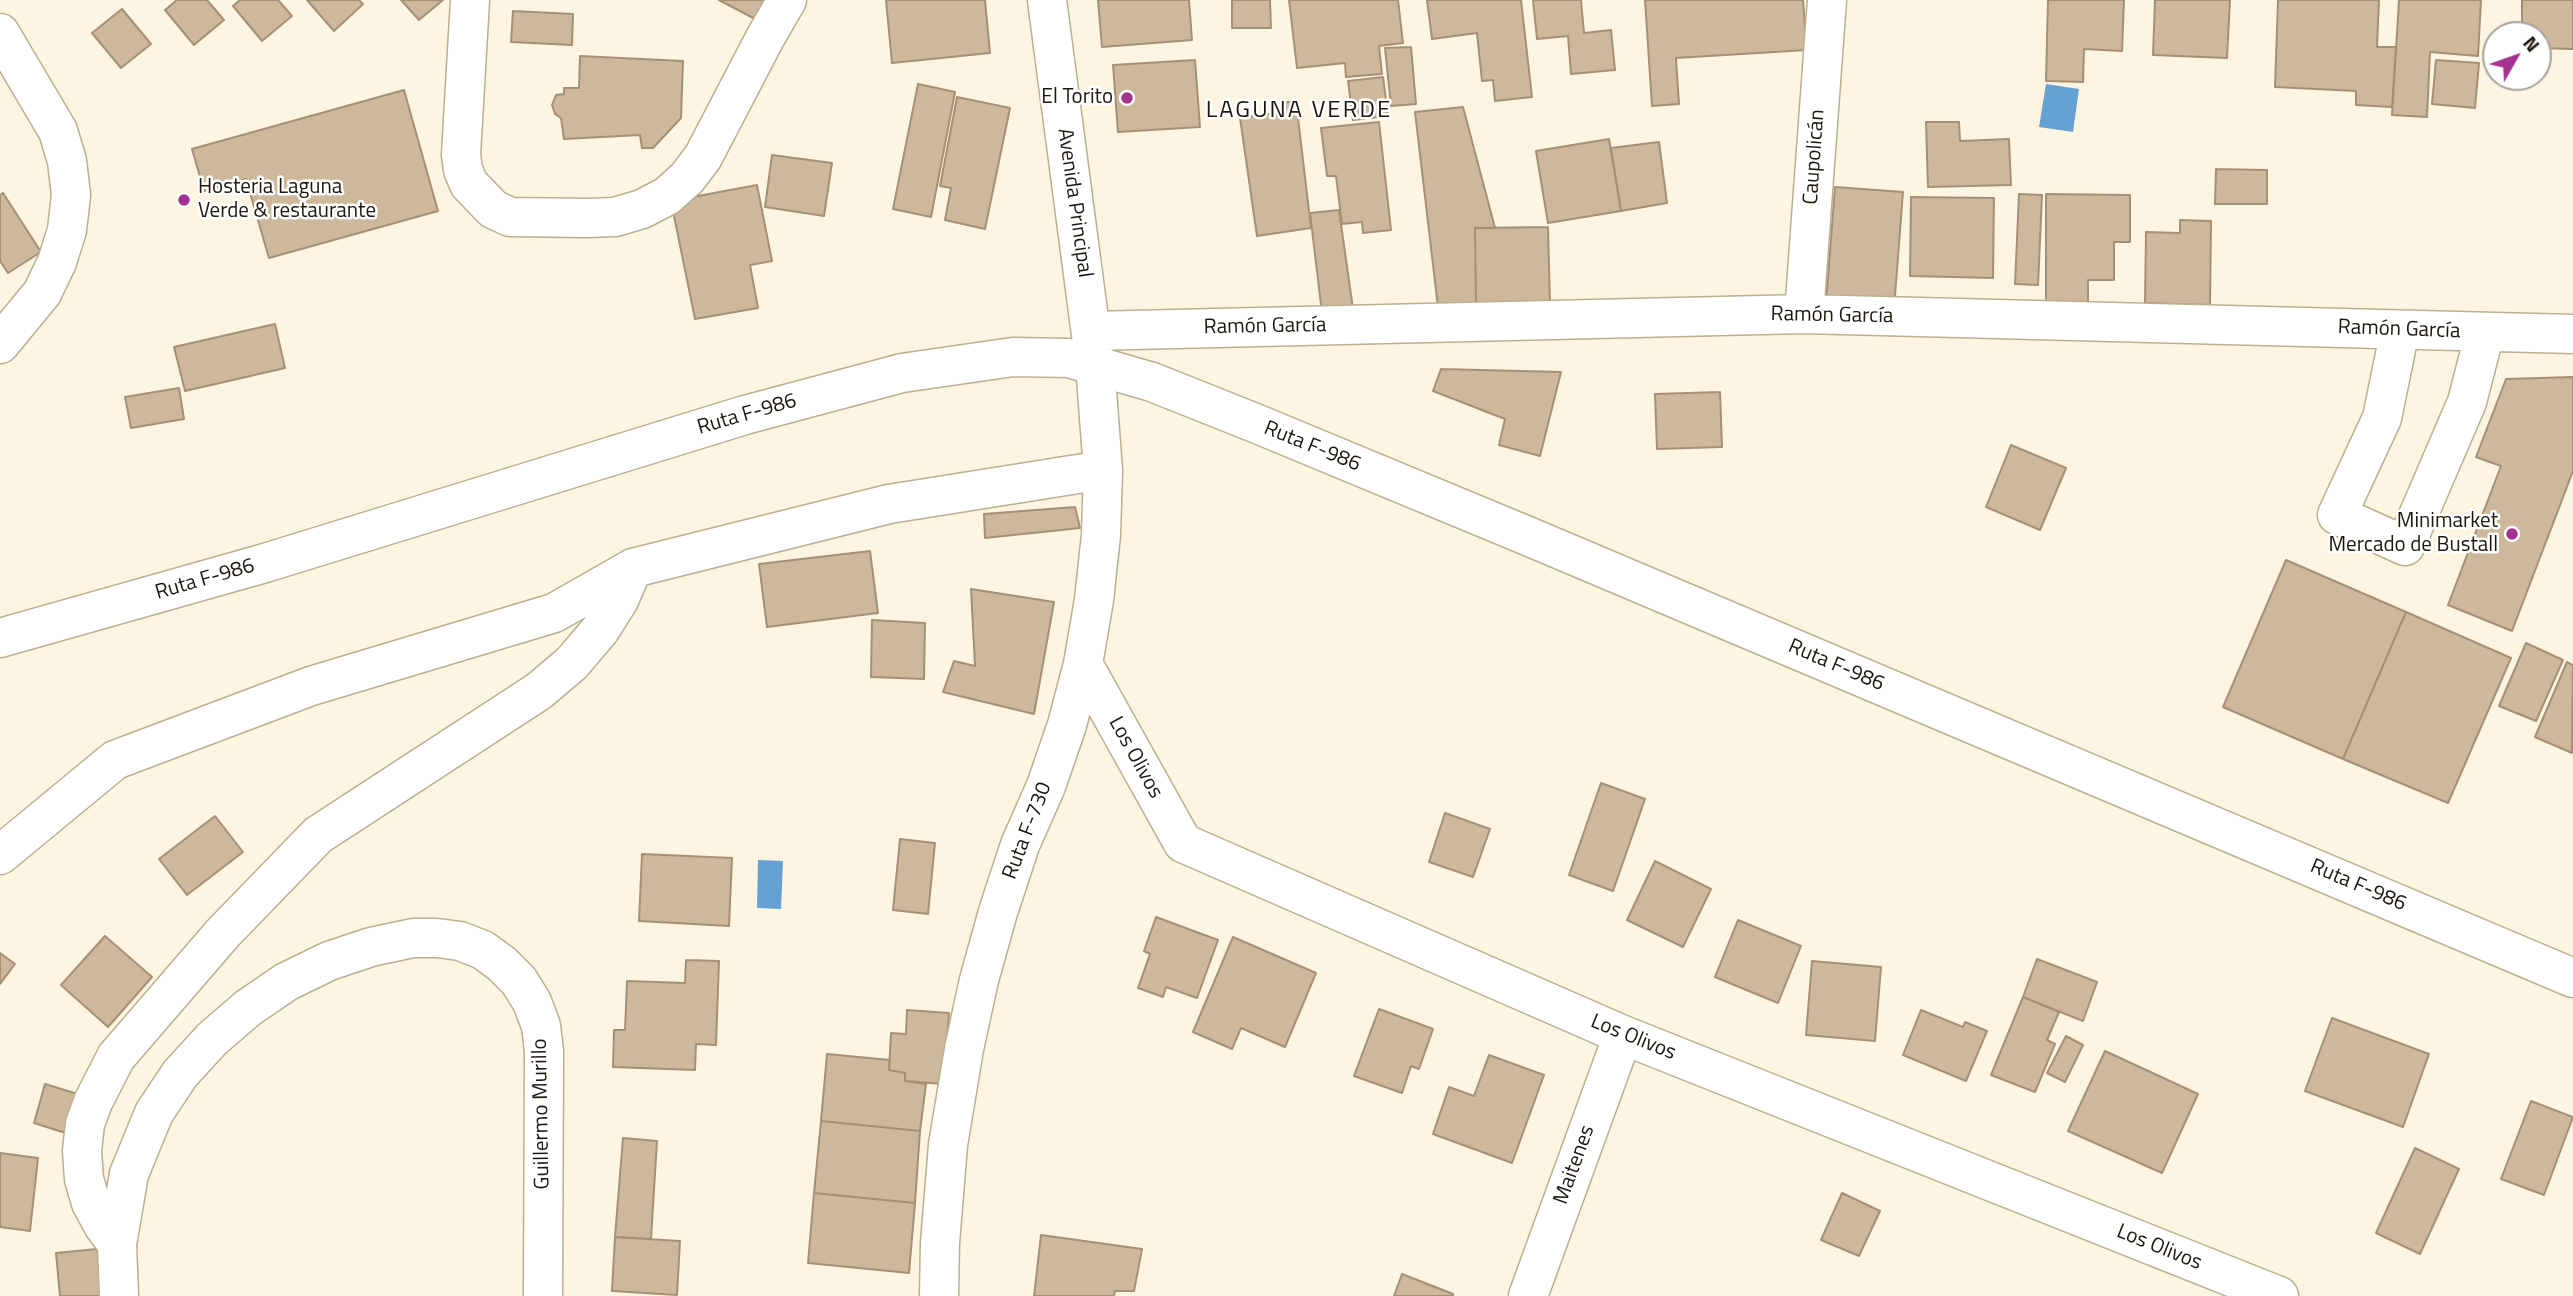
<!DOCTYPE html>
<html>
<head>
<meta charset="utf-8">
<style>
  body { margin:0 }
  #map { position:relative; width:2573px; height:1296px; overflow:hidden; background:#fdf5e2; font-family:"Titillium Web",sans-serif }
  canvas { display:block }
  .north { position:absolute; left:2482px; top:21px; width:70px; height:70px; box-sizing:border-box; background:#fff; border:2px solid #a5a39e; border-radius:50%; rotate:50deg; font-size:19px; font-weight:700; line-height:28px; text-align:center; color:#1d180c }
  .north::after { content:''; display:block; margin:auto; width:24px; height:32px; background:#a43390; clip-path:polygon(50% 0,100% 100%,50% 72%,0 100%) }
</style>
</head>
<body>
<div id="map">
<canvas width="2573" height="1296"></canvas>
<div class="north">N</div>
</div>
<script>
const c = document.querySelector('canvas').getContext('2d');
c.lineJoin = 'round';
function paint(path, color) {
  c.fillStyle = color;
  c.fill(path, 'evenodd');
}
function shape(rows) {
  const path = new Path2D();
  for (const r of rows) {
    path.moveTo(r[0], r[1]);
    for (let i = 2; i < r.length; i += 2) path.lineTo(r[i], r[i + 1]);
  }
  return path;
}
function trace(path, color, width, dash) {
  c.strokeStyle = color;
  c.lineWidth = width;
  c.lineCap = dash ? 'butt' : 'round';
  c.setLineDash(dash || []);
  c.stroke(path);
}
function drawText(font, color, halo, rows, align = 'center') {
  c.font = font + ' "Titillium Web",sans-serif';
  c.lineWidth = 5;
  c.setLineDash([]);
  c.textBaseline = 'middle';
  c.strokeStyle = halo;
  c.fillStyle = color;
  for (const [text, x, y, turn = 0] of rows) {
    c.save();
    c.translate(x, y);
    c.rotate((+turn || 0) * Math.PI / 180);
    c.textAlign = isNaN(turn) ? turn : align;
    if (halo) c.strokeText(text, 0, 0);
    c.fillText(text, 0, 0);
    c.restore();
  }
}
paint(shape([
  [2046,84,2079,89,2073,132,2039,127],
  [758,860,783,861,781,909,757,908]
]), '#66a1d3');
const building = shape([
  [177,0,207,0,224,20,194,45,165,10,177,0],
  [240,0,278,0,292,16,262,41,233,6,240,0],
  [307,0,359,0,363,4,334,31,307,0],
  [401,0,443,0,419,20,401,0],
  [719,0,767,0,757,20,719,0],
  [886,0,985,0,990,53,892,63,886,0],
  [1098,0,1189,0,1192,40,1102,47,1098,0],
  [1232,0,1270,0,1271,28,1232,28,1232,0],
  [1289,0,1398,0,1403,43,1379,46,1382,74,1346,77,1345,63,1297,68,1289,0],
  [1427,0,1521,0,1532,97,1495,101,1493,80,1482,81,1477,33,1432,39,1427,0],
  [1533,0,1581,0,1584,33,1611,30,1615,70,1571,74,1568,36,1537,39,1533,0],
  [1645,0,1803,0,1807,50,1676,58,1679,104,1652,106,1645,0],
  [2048,0,2124,0,2122,51,2084,49,2083,82,2046,81,2048,0],
  [2155,0,2230,0,2227,58,2153,55,2155,0],
  [2278,0,2379,0,2377,47,2396,47,2392,107,2356,105,2356,91,2275,87,2278,0],
  [2399,0,2481,0,2478,56,2430,52,2427,117,2392,115,2399,0],
  [2522,0,2573,0,2573,49,2538,48,2538,35,2522,35,2522,0],
  [122,9,151,44,121,68,92,33,122,9],
  [513,11,573,14,572,45,511,42,513,11],
  [1411,47,1416,104,1391,106,1385,48,1411,47],
  [580,56,683,61,681,118,653,148,642,148,640,135,564,139,561,118,555,114,552,105,556,95,564,94,564,88,579,88,580,56],
  [1195,60,1200,127,1118,132,1113,65,1195,60],
  [2436,60,2479,63,2475,108,2432,104,2436,60],
  [1383,77,1388,116,1353,120,1348,81,1383,77],
  [918,84,955,92,931,217,893,209,918,84],
  [404,90,438,211,269,258,246,179,204,191,192,149,404,90],
  [957,97,1010,108,985,229,945,220,951,188,940,186,957,97],
  [1296,101,1311,228,1257,236,1240,118,1283,112,1282,103,1296,101],
  [1463,107,1495,228,1475,228,1476,303,1438,307,1415,112,1463,107],
  [1379,122,1391,230,1363,233,1362,222,1342,224,1336,176,1327,176,1321,128,1379,122],
  [1926,122,1959,122,1960,141,2009,139,2011,185,1928,187,1926,122],
  [1609,139,1621,211,1548,223,1536,151,1609,139],
  [1659,142,1667,203,1621,211,1611,148,1659,142],
  [772,155,832,163,824,216,765,207,772,155],
  [2216,169,2267,170,2267,204,2215,204,2216,169],
  [757,185,772,261,750,265,758,308,695,319,671,201,757,185],
  [1835,187,1903,192,1894,309,1826,303,1835,187],
  [3,193,41,252,8,273,0,261,0,195,3,193],
  [2019,194,2042,195,2038,285,2015,284,2019,194],
  [2046,194,2130,195,2130,242,2114,242,2114,280,2088,280,2088,311,2046,311,2046,194],
  [1911,197,1994,198,1993,278,1910,276,1911,197],
  [1339,210,1353,309,1322,313,1310,213,1339,210],
  [2180,220,2211,221,2210,305,2145,303,2146,232,2180,233,2180,220],
  [1548,227,1550,302,1476,303,1475,228,1548,227],
  [275,324,285,368,185,391,174,347,275,324],
  [1441,369,1561,372,1540,456,1499,445,1505,419,1433,391,1441,369],
  [2573,377,2573,471,2512,631,2448,605,2501,466,2476,457,2506,379,2573,377],
  [179,388,184,419,131,428,125,397,179,388],
  [1720,392,1722,447,1657,449,1655,394,1720,392],
  [2011,445,2066,468,2040,530,1986,507,2011,445],
  [1075,507,1080,528,985,538,984,514,1075,507],
  [870,551,878,613,767,627,759,564,870,551],
  [2286,560,2406,612,2343,759,2223,707,2286,560],
  [971,589,1054,602,1034,714,943,692,954,661,975,666,971,589],
  [2406,612,2511,658,2448,803,2343,759,2406,612],
  [872,620,925,623,924,679,871,677,872,620],
  [2526,643,2563,660,2536,721,2499,706,2526,643],
  [2567,662,2573,665,2572,753,2535,737,2567,662],
  [1601,783,1645,799,1613,891,1569,875,1601,783],
  [1445,813,1490,829,1473,877,1429,862,1445,813],
  [215,816,243,852,187,895,159,859,215,816],
  [900,839,935,843,928,914,893,910,900,839],
  [642,854,732,858,729,926,639,921,642,854],
  [1655,861,1711,889,1683,947,1627,920,1655,861],
  [1156,917,1218,940,1197,998,1166,987,1163,997,1138,988,1150,954,1144,951,1156,917],
  [1738,920,1801,946,1778,1003,1715,977,1738,920],
  [105,936,152,977,108,1027,61,985,105,936],
  [1233,937,1316,973,1285,1047,1241,1028,1232,1049,1193,1032,1233,937],
  [0,953,15,964,0,984,0,953],
  [2037,959,2097,982,2083,1021,2023,997,2037,959],
  [686,960,719,961,716,1045,696,1044,695,1070,613,1067,614,1030,625,1030,627,981,685,983,686,960],
  [1812,961,1881,967,1875,1041,1806,1035,1812,961],
  [2023,997,2059,1012,2047,1040,2055,1044,2035,1092,1991,1075,2023,997],
  [1379,1009,1433,1029,1419,1069,1411,1066,1402,1093,1354,1076,1379,1009],
  [907,1010,949,1013,944,1084,905,1081,905,1073,889,1070,891,1033,906,1034,907,1010],
  [1921,1010,1963,1027,1965,1022,1987,1031,1966,1081,1903,1055,1921,1010],
  [2332,1018,2429,1054,2403,1127,2305,1091,2332,1018],
  [2066,1036,2083,1045,2065,1082,2047,1073,2066,1036],
  [2105,1051,2198,1094,2162,1173,2068,1131,2105,1051],
  [827,1054,890,1060,889,1070,905,1073,905,1081,926,1084,920,1131,821,1121,827,1054],
  [1489,1055,1544,1075,1512,1163,1433,1134,1449,1087,1474,1096,1489,1055],
  [45,1084,84,1096,72,1135,34,1123,45,1084],
  [2531,1101,2573,1117,2544,1195,2501,1179,2531,1101],
  [821,1121,920,1131,915,1203,814,1193,821,1121],
  [623,1138,657,1141,651,1239,615,1237,623,1138],
  [2415,1148,2459,1169,2420,1254,2376,1233,2415,1148],
  [0,1153,38,1158,30,1231,0,1227,0,1153],
  [814,1193,915,1203,909,1273,808,1263,814,1193],
  [1842,1193,1880,1211,1859,1256,1821,1240,1842,1193],
  [1041,1235,1142,1249,1134,1291,1115,1291,1114,1296,1034,1296,1041,1235],
  [615,1237,680,1241,677,1295,612,1291,615,1237],
  [108,1248,113,1296,60,1296,56,1253,108,1248],
  [1402,1274,1453,1294,1453,1296,1394,1296,1402,1274]
]);
paint(building, '#cdb89c');
trace(building, '#a59076', 2);
const minor = shape([
  [470,0,461,155,463,170,469,184,493,209,510,217,587,218,615,217,642,209,667,196,687,178,703,157,765,38,787,0],
  [0,33,58,131,67,161,71,195,67,230,57,262,42,293,0,344],
  [1804,314,1827,0],
  [2400,330,2382,418,2337,515,2405,546,2467,402,2485,332],
  [1091,331,1804,314,2573,334],
  [1083,664,1183,843,1623,1035,2279,1296],
  [0,855,115,760,311,686,554,613,633,568,889,504,1103,470],
  [117,1244,103,1225,91,1203,84,1179,82,1151,85,1124,93,1102,116,1057,223,933,318,835,539,691,572,663,600,630,619,600,633,568],
  [119,1296,117,1244,129,1174,154,1113,180,1074,212,1039,248,1008,286,982,329,961,371,947,413,938,437,938,460,941,483,950,502,964,519,981,532,1002,541,1026,544,1051,543,1296],
  [939,1296,940,1243,948,1145,964,1049,979,980,998,912,1020,845,1046,786,1067,725,1083,664,1094,600,1101,535,1103,470,1095,365,1047,0],
  [1528,1296,1623,1035]
]);
const major = shape([
  [0,638,265,563,745,415,902,373,1013,357,1069,358,1152,382,1255,423,1530,537,2573,978]
]);
trace(minor, '#bcaf90', 41);
trace(major, '#bcaf90', 41);
trace(minor, '#fff', 38);
trace(major, '#fff', 38);
for (const [x, y, r, color] of [
  [1127,98,7,"#a43390"],
  [184,200,7,"#a43390"],
  [2512,534,7,"#a43390"]
]) {
  const dot = new Path2D();
  dot.arc(x, y, r, 0, 2 * Math.PI);
  c.fillStyle = color;
  c.fill(dot);
  trace(dot, '#fff', 2.5);
}
drawText('21px', '#1d180c', '#fff', [
  ["El Torito",1113,98],
  ["Hosteria Laguna",198,188,"left"],
  ["Verde & restaurante",198,212,"left"],
  ["Minimarket",2498,522],
  ["Mercado de Bustall",2498,546]
], 'right');
drawText('21px', '#1d180c', '#fff', [
  ["Caupolicán",1815,157,-86],
  ["Avenida Principal",1074,203,82],
  ["Ramón García",1832,316,1],
  ["Ramón García",1265,327,-1],
  ["Ramón García",2399,330,2],
  ["Ruta F-986",747,415,-16],
  ["Ruta F-986",1312,447,22],
  ["Ruta F-986",205,580,-16],
  ["Ruta F-986",1836,666,23],
  ["Los Olivos",1135,758,61],
  ["Ruta F-730",1028,831,-69],
  ["Ruta F-986",2358,886,23],
  ["Los Olivos",1633,1038,22],
  ["Guillermo Murillo",542,1114,-91],
  ["Maitenes",1575,1165,-70],
  ["Los Olivos",2159,1248,22]
]);
c.letterSpacing = '2px';
drawText('24px', '#1d180c', '#fff', [
  ["LAGUNA VERDE",1299,111]
]);
c.letterSpacing = '0px';
</script>
</body>
</html>
